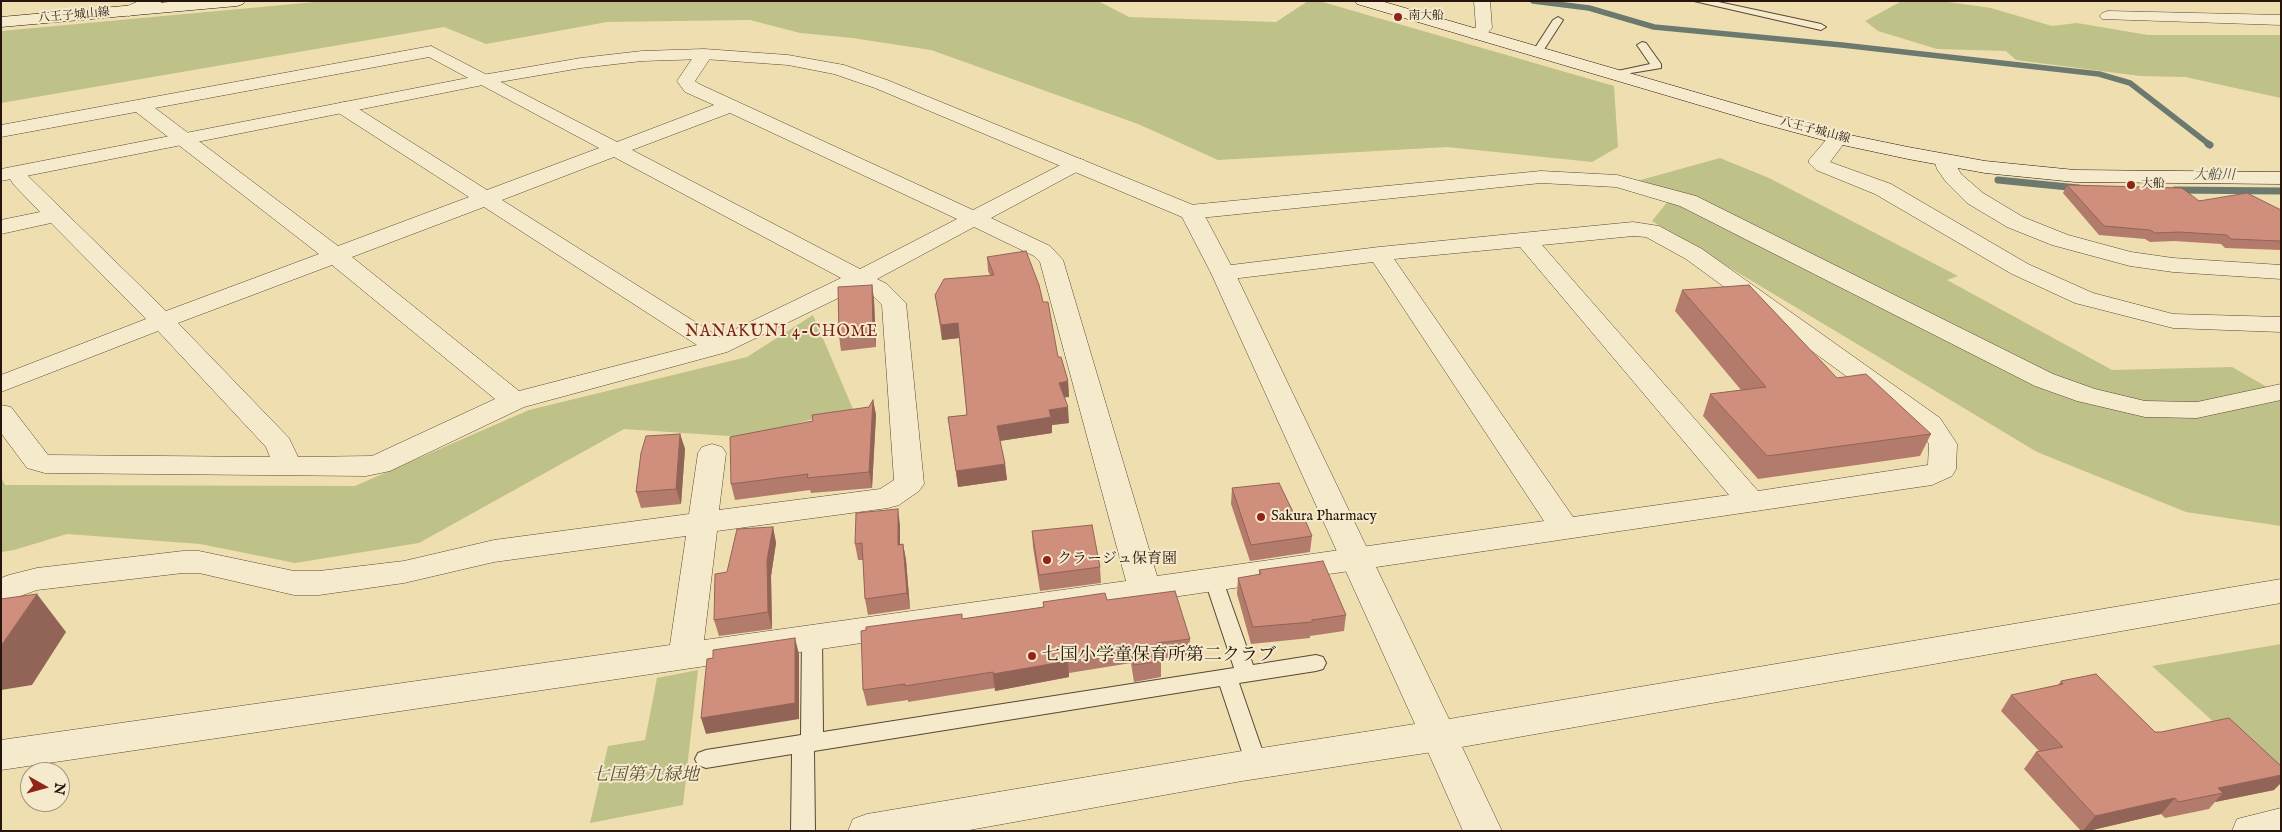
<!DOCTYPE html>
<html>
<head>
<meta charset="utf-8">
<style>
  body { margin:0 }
  #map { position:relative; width:2282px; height:832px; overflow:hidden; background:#efdfb0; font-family:"IM FELL English",serif }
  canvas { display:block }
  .frame { position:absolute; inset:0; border:2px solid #27140d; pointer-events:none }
  .north { position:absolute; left:20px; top:762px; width:50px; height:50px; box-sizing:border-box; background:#f5eacc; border:1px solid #a39480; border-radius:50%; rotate:97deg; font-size:14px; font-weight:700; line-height:20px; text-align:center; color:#27140d }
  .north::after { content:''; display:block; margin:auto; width:18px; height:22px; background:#8f2418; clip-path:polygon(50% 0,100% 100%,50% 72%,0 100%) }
</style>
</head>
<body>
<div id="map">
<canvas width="2282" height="832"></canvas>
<div class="frame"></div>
<div class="north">N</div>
</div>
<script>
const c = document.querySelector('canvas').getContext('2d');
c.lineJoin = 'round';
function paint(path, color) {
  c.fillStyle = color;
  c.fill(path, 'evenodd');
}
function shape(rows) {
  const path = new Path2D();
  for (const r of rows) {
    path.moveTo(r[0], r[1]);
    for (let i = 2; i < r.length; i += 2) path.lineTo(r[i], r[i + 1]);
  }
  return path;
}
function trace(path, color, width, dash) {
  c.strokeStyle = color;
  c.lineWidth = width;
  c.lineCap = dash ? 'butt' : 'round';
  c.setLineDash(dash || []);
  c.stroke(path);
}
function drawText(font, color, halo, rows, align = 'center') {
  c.font = font + ' "IM FELL English","Noto Serif JP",serif';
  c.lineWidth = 4;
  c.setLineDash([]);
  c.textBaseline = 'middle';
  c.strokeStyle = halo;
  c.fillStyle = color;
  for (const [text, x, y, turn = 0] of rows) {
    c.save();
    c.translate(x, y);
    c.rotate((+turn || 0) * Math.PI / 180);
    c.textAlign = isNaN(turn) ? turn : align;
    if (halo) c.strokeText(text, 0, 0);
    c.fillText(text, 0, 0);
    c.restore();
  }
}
paint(shape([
  [326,1,1098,1,1129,17,1276,22,1308,1,1319,1,1614,86,1618,147,1592,162,1447,147,1218,160,1138,124,931,50,852,38,800,33,750,20,607,22,486,44,444,27,1,103,1,31],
  [1902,1,1941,1,1991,8,2052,26,2077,23,2148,35,2281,35,2281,98,2185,77,2140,76,2016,60,2006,51,1937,49,1878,31,1865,21],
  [1720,158,1769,178,1958,276,1947,280,2112,370,2232,367,2281,395,2281,526,2186,512,2037,452,1652,221,1669,200,1637,181],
  [813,315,853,409,744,437,624,429,419,543,295,563,200,544,67,534,14,550,1,552,1,477,5,485,355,486,529,410,747,357],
  [2281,644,2281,783,2152,666],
  [698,670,683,805,590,823,608,746,645,740,657,678]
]), '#bec188');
trace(shape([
  [1533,1,1589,8,1654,27,1842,45,2099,74,2130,83,2210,145]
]), '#6c796e', 5.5);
trace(shape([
  [2208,144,2210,145],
  [1998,180,2078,188],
  [2175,190,2281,191]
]), '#6c796e', 7);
const service = shape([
  [1694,1,1714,1,1821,24,1826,27,1821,30,1694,1],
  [1558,17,1563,20,1543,51,1538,54,1534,53,1533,51,1553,20,1558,17],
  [1642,42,1646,43,1661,64,1661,68,1613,76,1613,72,1650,64,1637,45,1642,42],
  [1213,571,1220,573,1222,578,1253,665,1316,655,1323,657,1326,663,1323,669,1316,671,1239,683,1267,764,1264,770,1256,773,1248,770,1220,686,814,751,815,831,791,831,792,754,706,768,698,765,695,759,698,753,706,750,801,735,802,638,805,633,812,631,819,633,822,638,823,732,1234,668,1204,578,1206,573,1213,571]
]);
const minor = shape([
  [139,1,162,1,160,4,129,16,123,14,121,11,123,8,139,1],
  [1474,1,1490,1,1492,28,1483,38,1477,39,1471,38,1469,34,1476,27,1474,1],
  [2108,11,2281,15,2281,25,2102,19,2100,16,2102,13,2108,11],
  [431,46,617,142,714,105,685,92,677,81,698,50,710,50,713,54,695,81,699,84,973,210,1070,160,1077,158,1084,160,1087,164,1084,168,991,218,1050,246,1063,260,1157,576,1544,521,1373,262,1223,280,1215,278,1211,273,1215,268,1223,266,1379,247,1633,222,1659,226,1702,249,1940,418,1957,444,1956,469,1952,476,1932,485,1,770,1,740,670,645,686,536,494,562,404,583,319,595,294,595,199,573,183,573,37,590,1,603,1,578,9,575,37,568,183,551,199,551,294,571,319,571,404,561,494,540,689,514,698,453,702,447,712,444,722,447,726,453,719,510,880,489,894,480,882,305,871,294,859,288,727,352,524,407,390,471,366,476,45,473,27,468,1,433,1,405,11,407,48,455,270,457,266,447,158,331,1,392,1,375,146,319,51,223,1,234,1,220,40,212,14,185,6,173,9,169,16,167,23,169,29,177,166,311,319,254,136,112,1,137,1,125,431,46],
  [429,57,599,148,487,190,351,104,344,102,337,104,335,108,337,112,469,197,338,246,155,108,429,57],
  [730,113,957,219,860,269,632,150,730,113],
  [614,157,841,278,719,337,502,200,614,157],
  [484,207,697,345,519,391,352,257,484,207],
  [974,227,1034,256,1040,262,1126,581,704,640,717,531,888,508,899,505,919,491,924,484,906,303,887,284,877,279,974,227],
  [1633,236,1646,237,1686,259,1920,430,1929,444,1928,465,1758,491,1542,245,1633,236],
  [1520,247,1729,495,1573,517,1394,259,1520,247],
  [332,265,495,399,372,456,298,457,289,438,178,323,332,265],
  [1838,132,1845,134,1848,138,1830,162,1891,184,2028,264,2093,293,2173,314,2281,317,2281,332,2173,328,2075,303,2012,274,1875,194,1816,170,1809,163,1809,160,1831,134,1838,132],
  [1541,171,1617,175,1696,196,2053,374,2095,389,2145,401,2197,402,2281,384,2281,400,2197,418,2145,417,2077,401,2035,386,1680,206,1616,187,1541,183,1190,219,1182,217,1179,212,1182,207,1190,205,1541,171],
  [1439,721,1452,726,1502,831,1463,831,1421,736,1426,726,1439,721],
  [2281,808,2281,831,2232,831,2237,819,2281,808]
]);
const tertiary = shape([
  [704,49,788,55,844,65,887,80,1198,207,1207,220,1235,273,1449,719,2281,579,2281,603,1439,751,1242,781,964,831,848,831,853,819,867,814,1242,751,1415,724,1211,273,1182,217,875,88,834,74,788,65,704,59,642,61,581,68,488,84,1,181,1,169,488,74,581,58,642,51,704,49],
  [1944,154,1951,156,1961,174,1983,193,2023,217,2068,235,2131,252,2173,258,2281,265,2281,279,2173,272,2130,266,2052,245,2007,227,1967,203,1946,182,1937,169,1934,160,1937,156,1944,154]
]);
const secondary = shape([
  [180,1,245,1,243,4,237,6,1,27,1,17,180,1],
  [1355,1,1381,1,1774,115,1840,133,1908,147,1985,161,2075,170,2281,172,2281,184,2075,182,1985,173,1908,159,1838,144,1760,123,1357,4,1355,1]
]);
trace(service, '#594736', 2);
trace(minor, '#594736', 1);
trace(tertiary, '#594736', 1);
trace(secondary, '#27140d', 1);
paint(service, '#f5eacc');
paint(minor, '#f5eacc');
paint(tertiary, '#f5eacc');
paint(secondary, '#f5eacc');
paint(shape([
  [2067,185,2281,210,2281,250,2225,248,2221,244,2174,241,2150,242,2145,239,2099,235,2063,193],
  [987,257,1043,302,1058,357,1068,381,1069,397,1064,397,1069,423,1052,425,1052,433,1000,441,1005,464,1007,480,958,487,948,417,967,415,959,338,942,340,935,295,990,275,988,271],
  [872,285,874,300,876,347,841,351,839,336],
  [1682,290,1837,378,1931,434,1920,456,1758,479,1703,416,1710,394,1741,390,1675,311],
  [873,400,876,415,872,488,811,493,810,490,735,500,731,484,813,421,869,407],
  [680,434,685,449,681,504,641,508,636,492],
  [1232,488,1294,514,1312,536,1310,552,1250,561,1231,504],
  [900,525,900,545,903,544,906,560,910,609,868,615,865,599,863,560,858,560,855,544],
  [773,527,776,543,771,576,772,629,719,636,714,620],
  [1032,531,1100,567,1101,583,1040,591,1033,547],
  [1259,570,1346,615,1344,631,1310,636,1310,638,1251,644,1237,594,1238,578,1259,575],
  [1107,600,1190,639,1189,655,1161,659,1161,677,1134,682,1131,663,1069,673,1069,677,995,691,995,688,908,702,908,700,867,706,863,690,962,619,1044,607,1043,602],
  [2061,681,2155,732,2274,790,2215,802,2209,809,2165,818,2161,814,2088,831,2081,831,2024,769,2036,752,2040,752,2001,711,2011,695,2058,685]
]), '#b37b6b');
paint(shape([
  [872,285,874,300,876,347,873,332],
  [958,323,959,338,942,340,941,325],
  [1068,381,1069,397,1060,398,1059,383],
  [873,400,876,415,872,488,869,472],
  [1068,407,1069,423,1052,425,1052,433,999,441,997,426,1049,410],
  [680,434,685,449,681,504,676,489],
  [1005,464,1007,480,958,487,956,471],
  [898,509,900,525,900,561,898,545],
  [773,527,776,543,771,576,772,629,768,612,767,560],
  [903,544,906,560,910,609,907,593],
  [37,594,66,632,32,685,1,690,1,646],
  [795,638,799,654,799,719,706,734,701,718],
  [1068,661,1069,677,995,691,993,674],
  [2281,775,2281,783,2274,790,2215,802,2223,793,2218,788],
  [2175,798,2161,814,2088,831,2083,831,2095,816]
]), '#926457');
const building = shape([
  [2067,185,2182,188,2199,201,2247,193,2281,210,2281,241,2231,239,2227,235,2179,232,2155,233,2150,230,2104,226,2067,185],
  [1026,251,1039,285,1043,302,1048,302,1058,357,1061,357,1068,381,1059,383,1068,407,1049,410,1051,417,997,426,1005,464,956,471,948,417,967,415,958,323,941,325,935,295,944,279,994,275,987,257,1026,251],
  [872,285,873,332,839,336,838,287,872,285],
  [1749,285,1837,378,1866,374,1931,434,1767,456,1710,394,1766,387,1682,290,1749,285],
  [873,400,869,472,807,478,808,474,731,484,730,437,813,421,812,415,869,407,873,400],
  [680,434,676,489,636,492,641,453,646,436,680,434],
  [1279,483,1294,514,1302,513,1312,536,1251,545,1232,488,1279,483],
  [898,509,898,545,903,544,907,593,865,599,862,543,855,544,856,513,898,509],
  [1092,525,1100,567,1039,575,1032,531,1092,525],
  [773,527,767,560,768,612,714,620,715,574,727,572,737,529,773,527],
  [1323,561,1346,615,1312,620,1312,622,1253,627,1238,578,1261,574,1259,570,1323,561],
  [1175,591,1190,639,1157,643,1162,661,1134,665,1131,647,1067,656,1068,661,993,674,993,672,905,686,905,684,863,690,861,631,866,630,866,627,962,614,962,619,1044,607,1043,602,1105,593,1107,600,1175,591],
  [37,594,1,646,1,599,37,594],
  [795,638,795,703,701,718,707,659,713,658,713,650,795,638],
  [2096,674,2155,732,2161,732,2229,718,2281,766,2281,775,2218,788,2223,793,2178,802,2175,798,2095,816,2036,752,2063,747,2011,695,2063,684,2061,681,2096,674]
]);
paint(building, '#d08f7c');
trace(building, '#926457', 1);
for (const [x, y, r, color] of [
  [1398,17,5,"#8f2418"],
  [2131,185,5,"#8f2418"],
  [1261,517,5,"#8f2418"],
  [1047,560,5,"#8f2418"],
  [1032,656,5,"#8f2418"]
]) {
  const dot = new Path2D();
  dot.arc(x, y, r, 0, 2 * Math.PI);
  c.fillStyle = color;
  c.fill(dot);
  trace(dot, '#f5eacc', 2);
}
drawText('12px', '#27140d', '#f5eacc', [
  ["八王子城山線",74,16,-5],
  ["八王子城山線",1815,131,15]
]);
drawText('12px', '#27140d', '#f5eacc', [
  ["南大船",1408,17],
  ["大船",2141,185]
], 'left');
drawText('italic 14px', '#4f4f46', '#f5eacc', [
  ["大船川",2214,176]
]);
drawText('15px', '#27140d', '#f5eacc', [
  ["Sakura Pharmacy",1271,517],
  ["クラージュ保育園",1057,560]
], 'left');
c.letterSpacing = '1px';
drawText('16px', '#7a1f14', '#f5eacc', [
  ["NANAKUNI 4-CHOME",782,333]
]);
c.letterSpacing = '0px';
drawText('18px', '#27140d', '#f5eacc', [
  ["七国小学童保育所第二クラブ",1042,656]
], 'left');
drawText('italic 18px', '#5c5138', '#f5eacc', [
  ["七国第九緑地",645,776]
]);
</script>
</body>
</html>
